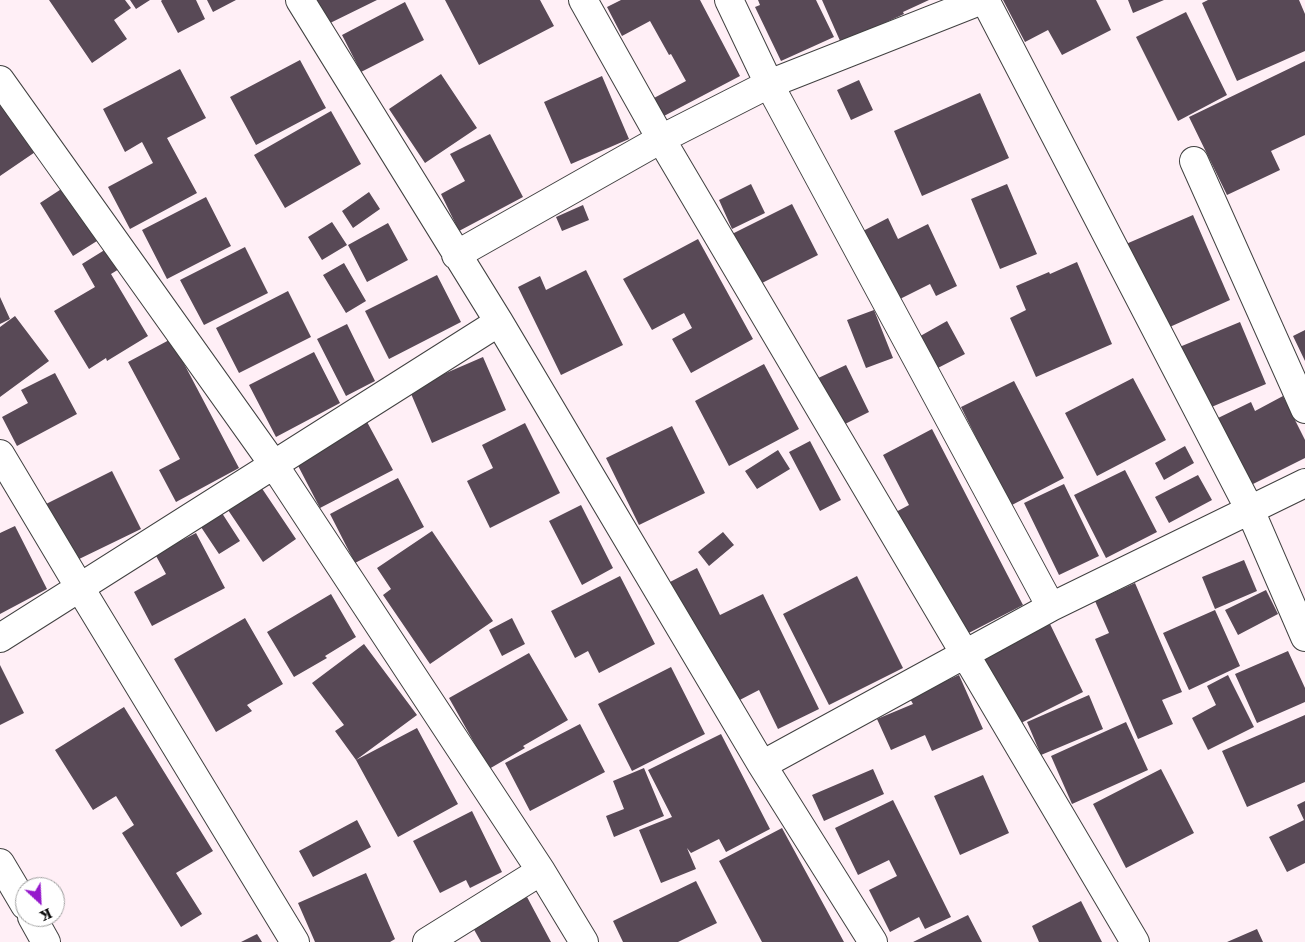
<!DOCTYPE html>
<html>
<head>
<meta charset="utf-8">
<style>
  body { margin:0 }
  #map { position:relative; width:1305px; height:942px; overflow:hidden; background:#ffeff6; font-family:"Roboto Serif",serif }
  canvas { display:block }
  .north { position:absolute; left:15px; top:877px; width:50px; height:50px; box-sizing:border-box; background:#fff; border:1px solid #9f9f9f; border-radius:50%; rotate:155deg; font-size:14px; font-weight:700; line-height:20px; text-align:center; color:#0e0e0e }
  .north::after { content:''; display:block; margin:auto; width:18px; height:22px; background:#9518cc; clip-path:polygon(50% 0,100% 100%,50% 72%,0 100%) }
</style>
</head>
<body>
<div id="map">
<canvas width="1305" height="942"></canvas>
<div class="north">K</div>
</div>
<script>
const c = document.querySelector('canvas').getContext('2d');
c.lineJoin = 'round';
function paint(path, color) {
  c.fillStyle = color;
  c.fill(path, 'evenodd');
}
function shape(rows) {
  const path = new Path2D();
  for (const r of rows) {
    path.moveTo(r[0], r[1]);
    for (let i = 2; i < r.length; i += 2) path.lineTo(r[i], r[i + 1]);
  }
  return path;
}
function trace(path, color, width, dash) {
  c.strokeStyle = color;
  c.lineWidth = width;
  c.lineCap = dash ? 'butt' : 'round';
  c.setLineDash(dash || []);
  c.stroke(path);
}
paint(shape([
  [49,0,125,0,131,8,114,20,127,39,92,63],
  [130,0,150,0,136,9],
  [162,0,196,0,205,19,178,33,161,1],
  [207,0,236,0,213,12],
  [309,0,377,0,322,27],
  [445,0,540,0,554,26,479,65],
  [621,0,700,0,740,76,664,116,654,98,686,81,671,54,669,55,650,21,622,36,607,7],
  [758,0,816,0,834,37,781,61,755,7,760,5],
  [822,0,929,0,903,12,904,14,841,43],
  [1003,0,1096,0,1111,30,1062,55,1048,30,1025,42],
  [1128,0,1164,0,1133,13],
  [1208,0,1299,0,1305,14,1305,51,1237,81,1202,3],
  [405,2,424,40,361,72,342,35],
  [1186,12,1227,95,1178,121,1136,37],
  [300,60,326,108,256,145,230,97],
  [1305,61,1305,135,1271,151,1280,170,1227,195,1189,117],
  [180,69,206,118,167,138,197,193,130,229,108,187,153,163,142,142,125,152,103,109],
  [441,74,477,128,425,163,389,109],
  [602,76,629,139,571,164,544,102],
  [859,80,873,110,851,120,837,90],
  [0,83,44,146,0,176],
  [980,93,1009,158,922,196,894,131],
  [331,111,361,164,285,208,254,155],
  [490,134,523,197,459,231,441,194,465,181,450,154],
  [72,182,105,236,73,256,40,203],
  [751,184,765,213,732,229,719,200],
  [1007,184,1037,254,1000,269,971,199],
  [369,192,380,209,353,228,342,211],
  [206,197,231,246,167,279,142,230],
  [792,204,818,255,756,286,730,235],
  [583,205,589,220,562,231,556,217],
  [1193,215,1230,300,1163,330,1126,244],
  [888,218,898,239,928,224,957,286,936,296,930,284,896,301,863,231],
  [332,222,347,245,322,260,308,237],
  [388,223,408,260,367,282,348,245],
  [698,239,753,339,691,373,672,339,692,328,684,313,652,330,623,279],
  [111,246,124,266,111,274,148,336,107,361,106,358,89,369,54,311,95,287,82,264],
  [245,247,268,293,204,325,180,280],
  [1077,262,1112,344,1036,377,1010,318,1026,310,1016,286,1049,272,1050,274],
  [344,263,366,301,346,313,323,275],
  [586,270,623,345,561,375,518,287,540,276,546,290],
  [437,275,461,322,389,359,365,311],
  [288,291,311,337,239,373,216,328],
  [0,297,10,319,0,324],
  [874,310,893,358,866,368,847,320],
  [15,316,49,361,0,397,0,327],
  [947,321,965,354,932,371,915,339],
  [1240,322,1266,384,1202,411,1177,348],
  [347,324,375,381,346,396,317,339],
  [1305,330,1305,361,1293,336],
  [171,339,239,468,176,502,159,470,180,459,128,362],
  [314,352,340,403,276,437,249,385],
  [483,357,506,410,432,443,409,389],
  [764,364,799,429,729,466,695,401],
  [846,365,869,412,837,428,814,380],
  [55,373,77,414,17,446,2,417,28,403,21,390],
  [1133,378,1166,440,1097,476,1065,413],
  [1014,381,1064,478,1010,506,961,407],
  [1283,396,1305,440,1305,458,1249,486,1216,419,1251,402,1255,411],
  [366,420,393,470,320,508,294,458],
  [525,423,560,493,490,528,467,481,493,468,482,445],
  [672,426,705,493,639,525,606,458],
  [932,429,1023,605,959,638,894,513,909,505,883,455],
  [810,441,841,500,820,511,789,452],
  [1185,446,1194,463,1164,480,1155,463],
  [778,450,790,469,757,489,745,471],
  [1125,470,1157,532,1106,558,1074,495],
  [112,471,141,529,75,561,46,504],
  [1198,475,1212,500,1169,523,1155,497],
  [398,478,424,527,355,563,330,514],
  [259,484,296,539,263,562,226,507],
  [1064,484,1099,556,1059,575,1024,503],
  [581,505,613,568,582,585,549,521],
  [220,510,240,541,219,554,199,524],
  [15,526,47,589,0,614,0,533],
  [432,531,493,621,430,664,383,595,391,589,377,568],
  [723,532,734,545,709,566,698,552],
  [196,533,225,588,152,626,134,592,166,574,155,554],
  [1244,560,1257,591,1215,609,1202,577],
  [697,568,720,615,763,594,819,709,778,729,759,690,732,704,670,582],
  [620,576,655,644,599,673,588,651,575,658,551,611],
  [857,576,903,668,829,705,783,614],
  [1135,583,1182,692,1162,700,1173,724,1138,739,1095,639,1109,633,1095,601],
  [1266,590,1278,614,1238,635,1225,610],
  [331,594,356,637,325,656,327,658,294,677,267,632],
  [1215,610,1240,666,1189,690,1163,633],
  [245,618,283,684,247,705,252,711,216,732,174,659],
  [512,618,525,644,502,656,489,630],
  [1050,624,1083,692,1017,725,983,657],
  [364,644,417,715,356,760,335,731,344,725,312,683],
  [1288,651,1305,688,1305,702,1257,723,1235,674],
  [529,653,568,720,523,746,525,748,489,769,449,698],
  [0,665,24,713,0,725],
  [671,667,705,734,632,771,598,704],
  [959,675,983,729,932,751,925,735,891,750,877,719,913,704,909,697],
  [1228,675,1254,727,1208,750,1192,718,1216,705,1207,686],
  [1089,695,1103,729,1041,755,1027,722],
  [124,707,213,851,176,873,202,914,181,927,122,833,134,825,116,796,93,810,55,750],
  [1305,715,1305,782,1247,807,1222,751],
  [1126,722,1148,770,1072,804,1051,756],
  [580,724,605,772,530,811,505,763],
  [417,728,458,804,398,837,356,760],
  [721,734,770,829,726,852,719,839,691,853,687,848,696,869,661,883,639,830,672,817,648,770],
  [644,768,664,816,614,837,606,816,624,809,613,781],
  [873,769,884,794,824,821,812,795],
  [1161,769,1194,833,1126,868,1093,804],
  [983,775,1009,833,960,855,934,796],
  [893,800,951,917,925,929,919,917,890,932,869,890,897,876,889,860,858,875,835,828],
  [1305,801,1305,863,1287,872,1269,837,1304,820,1297,805],
  [472,811,502,872,470,888,466,880,440,893,413,841],
  [357,820,371,847,313,877,299,851],
  [782,828,844,942,762,942,719,861],
  [366,873,395,939,390,942,315,942,298,903],
  [696,881,717,923,678,942,623,942,613,921],
  [527,897,551,942,481,942,472,926],
  [1081,901,1102,942,1039,942,1032,926],
  [968,915,982,942,913,942],
  [1257,929,1263,942,1227,942],
  [257,934,262,942,241,942]
]), '#584956');
const minor = shape([
  [300,0,499,322,762,765,1051,607,1305,483],
  [583,0,661,139,1135,942],
  [729,0,769,84,1051,607],
  [985,0,1250,510,1305,637],
  [0,80,274,465,541,871,584,942],
  [1194,161,1305,409],
  [456,255,661,139,769,84,982,0],
  [0,454,80,588,295,942],
  [0,638,499,322],
  [762,765,873,942],
  [0,863,25,905],
  [32,917,46,942],
  [427,942,541,871]
]);
trace(minor, '#414141', 30);
trace(minor, '#fff', 28);
</script>
</body>
</html>
